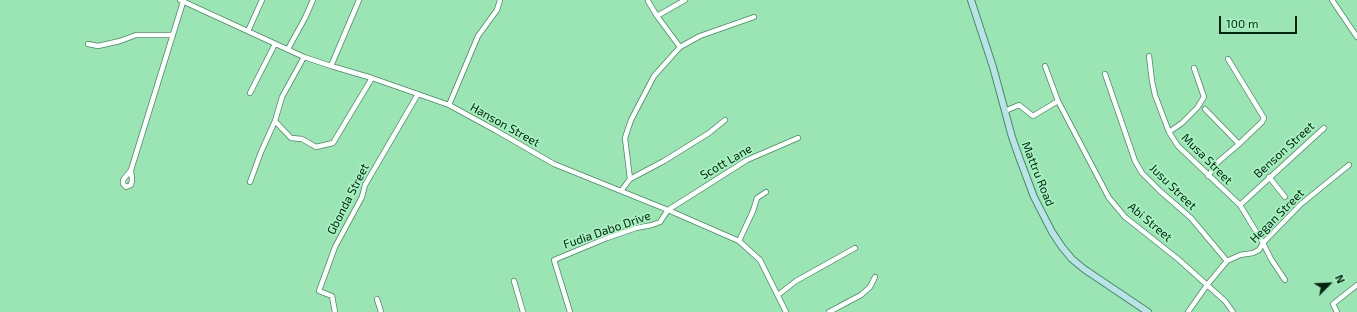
<!DOCTYPE html>
<html>
<head>
<meta charset="utf-8">
<style>
  body { margin:0 }
  #map { position:relative; width:1357px; height:312px; overflow:hidden; background:#9ae5b3; font-family:"Exo 2",sans-serif }
  canvas { display:block }
  .north { position:absolute; left:1309px; top:264px; width:40px; height:40px; -webkit-text-stroke:3px #a7f2c0; paint-order:stroke; rotate:66deg; font-size:11px; font-weight:700; line-height:16px; text-align:center; color:#042311 }
  .north::after { content:''; display:block; margin:auto; width:14px; height:18px; background:#042311; clip-path:polygon(50% 0,100% 100%,50% 72%,0 100%) }
  .scale { position:absolute; left:1219px; top:16px; width:78px; height:18px; box-sizing:border-box; border:2px solid #042311; border-top:0; padding-left:5px; font-size:12px; line-height:14px; white-space:nowrap; color:#042311; -webkit-text-stroke:3px #a7f2c0; paint-order:stroke }
</style>
</head>
<body>
<div id="map">
<canvas width="1357" height="312"></canvas>
<div class="north">N</div>
<div class="scale">100 m</div>
</div>
<script>
const c = document.querySelector('canvas').getContext('2d');
c.lineJoin = 'round';
function shape(rows) {
  const path = new Path2D();
  for (const r of rows) {
    path.moveTo(r[0], r[1]);
    for (let i = 2; i < r.length; i += 2) path.lineTo(r[i], r[i + 1]);
  }
  return path;
}
function trace(path, color, width, dash) {
  c.strokeStyle = color;
  c.lineWidth = width;
  c.lineCap = dash ? 'butt' : 'round';
  c.setLineDash(dash || []);
  c.stroke(path);
}
function drawText(font, color, halo, rows, align = 'center') {
  c.font = font + ' "Exo 2",sans-serif';
  c.lineWidth = 3.5;
  c.setLineDash([]);
  c.textBaseline = 'middle';
  c.strokeStyle = halo;
  c.fillStyle = color;
  for (const [text, x, y, turn = 0] of rows) {
    c.save();
    c.translate(x, y);
    c.rotate((+turn || 0) * Math.PI / 180);
    c.textAlign = isNaN(turn) ? turn : align;
    if (halo) c.strokeText(text, 0, 0);
    c.fillText(text, 0, 0);
    c.restore();
  }
}
const street = shape([
  [180,0,304,57,331,66,372,78,449,105,495,130,554,164,668,210,739,241,760,260,786,312],
  [1332,0,1357,37],
  [648,1,657,16,680,47],
  [657,16,685,0],
  [248,31,262,0],
  [88,44,98,46,120,41,136,35,173,35],
  [288,49,305,18,313,0],
  [1149,56,1152,81,1155,95,1169,132,1178,146,1240,205,1263,243,1271,259,1285,280],
  [331,66,359,0],
  [1045,66,1058,101,1109,198,1125,217,1178,259,1225,301,1233,312],
  [1105,74,1135,161,1142,173,1160,191,1191,218,1227,261],
  [250,93,275,44],
  [449,105,478,36,497,10,500,0],
  [1205,109,1239,144],
  [1005,111,1019,105,1033,116,1058,101],
  [275,121,291,138,302,139,316,147,333,143,372,78],
  [1169,132,1182,123,1197,108,1204,97,1194,68],
  [131,170,132,180,131,185,126,187,123,184,123,180,131,170,183,2],
  [1208,176,1218,162,1239,144,1262,122,1264,118,1228,59],
  [1269,177,1285,197],
  [630,179,664,161,709,133,725,120],
  [250,182,261,152,275,121,282,97,304,57],
  [621,191,630,179,625,138,631,120,654,76,680,47,700,36,754,17],
  [1240,205,1324,128],
  [739,241,753,211,757,198,766,192],
  [514,281,523,312],
  [778,295,796,281,855,248],
  [377,299,381,312],
  [335,312,332,296,319,291,335,247,362,197,365,185,418,94],
  [570,312,554,260,607,238,636,228,652,225,660,222,668,210,747,160,798,138],
  [829,312,861,295,870,287,875,277],
  [1188,312,1207,285,1227,261,1240,255,1253,253,1259,250,1263,243,1301,204,1349,165],
  [1337,312,1333,304,1357,285]
]);
const secondary = shape([
  [971,0,993,67,1012,137,1019,157,1034,197,1052,232,1062,247,1072,259,1084,269,1148,312]
]);
trace(street, '#438c5f', 6);
trace(secondary, '#438c5f', 8);
trace(street, '#fff', 4.5);
trace(secondary, '#bce2e9', 6);
drawText('12px', '#042311', '#a7f2c0', [
  ["Hanson Street",505,125,29],
  ["Benson Street",1284,150,-42],
  ["Musa Street",1207,159,45],
  ["Scott Lane",726,162,-30],
  ["Mattru Road",1038,174,68],
  ["Jusu Street",1173,187,44],
  ["Gbonda Street",348,199,-63],
  ["Hegan Street",1277,216,-45],
  ["Abi Street",1150,222,40],
  ["Fudia Dabo Drive",607,230,-19]
]);
</script>
</body>
</html>
